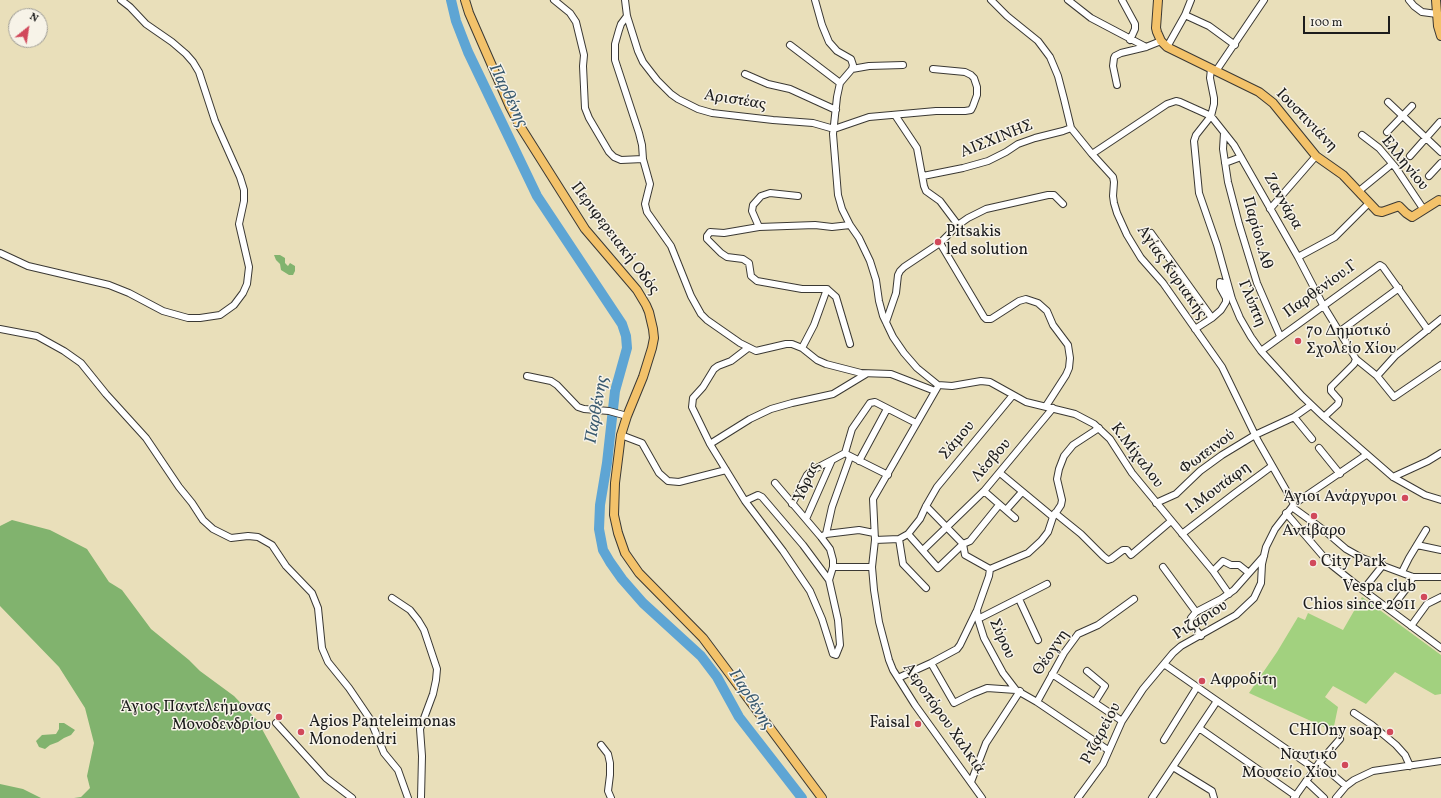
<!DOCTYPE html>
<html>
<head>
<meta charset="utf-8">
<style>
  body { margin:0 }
  #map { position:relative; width:1441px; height:798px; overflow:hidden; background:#e9dfba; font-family:Vollkorn,serif }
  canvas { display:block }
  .north { position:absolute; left:8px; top:8px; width:40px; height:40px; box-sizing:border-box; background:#f7f3e8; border:1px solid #9f9d96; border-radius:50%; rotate:30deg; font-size:11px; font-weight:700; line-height:16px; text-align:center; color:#1c1c1c }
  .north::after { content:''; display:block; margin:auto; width:14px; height:18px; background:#d1495b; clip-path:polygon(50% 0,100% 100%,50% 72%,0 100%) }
  .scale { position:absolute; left:1303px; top:16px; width:87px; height:18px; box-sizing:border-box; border:2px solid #1c1c1c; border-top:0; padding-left:5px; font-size:12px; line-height:14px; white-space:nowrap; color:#1c1c1c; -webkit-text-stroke:3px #f7f3e8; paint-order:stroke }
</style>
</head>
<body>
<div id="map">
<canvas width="1441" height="798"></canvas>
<div class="north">N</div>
<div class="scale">100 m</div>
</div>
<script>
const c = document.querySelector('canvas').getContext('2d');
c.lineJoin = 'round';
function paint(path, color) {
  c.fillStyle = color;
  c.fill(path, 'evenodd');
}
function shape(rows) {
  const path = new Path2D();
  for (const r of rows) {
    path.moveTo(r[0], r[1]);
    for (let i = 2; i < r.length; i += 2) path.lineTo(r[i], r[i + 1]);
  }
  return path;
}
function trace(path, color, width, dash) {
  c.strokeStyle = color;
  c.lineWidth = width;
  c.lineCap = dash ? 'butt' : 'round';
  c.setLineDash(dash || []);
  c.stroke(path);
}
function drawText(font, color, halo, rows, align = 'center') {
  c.font = font + ' Vollkorn,serif';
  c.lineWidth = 3;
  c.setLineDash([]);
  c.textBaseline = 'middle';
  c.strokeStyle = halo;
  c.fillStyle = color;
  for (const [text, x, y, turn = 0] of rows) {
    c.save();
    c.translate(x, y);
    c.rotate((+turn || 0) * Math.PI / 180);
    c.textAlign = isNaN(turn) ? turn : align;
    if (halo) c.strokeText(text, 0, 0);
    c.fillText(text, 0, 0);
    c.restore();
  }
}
paint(shape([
  [1362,597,1441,655,1441,694,1435,695,1395,672,1366,704,1333,686,1325,697,1338,707,1333,731,1249,693,1277,652,1298,617,1305,620,1308,613,1343,630]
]), '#a2d17f');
paint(shape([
  [274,255,280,255,285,258,285,263,288,266,290,263,295,266,295,271,293,275,289,275,281,270,280,264,276,260],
  [12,520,50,530,87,549,109,582,122,590,151,629,189,660,200,671,234,696,257,720,300,798,74,798,81,797,90,788,87,776,94,743,85,708,59,667,0,606,0,526],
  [59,723,64,723,75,730,71,735,64,738,58,742,50,745,45,749,39,747,36,741,42,735,56,734,59,729],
  [0,784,23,789,41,798,0,798]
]), '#81b36e');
trace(shape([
  [451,0,456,21,468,52,537,196,622,324,626,336,627,348,615,391,607,463,600,505,599,529,603,550,610,562,622,579,643,603,701,656,717,677,739,717,802,798]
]), '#5ea5d4', 10);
const minor = shape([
  [554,0,570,13,576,22,584,55,583,66,585,108,589,118,609,152,614,157,621,160,643,159,650,184,645,204,647,212,671,246,691,296,701,314,707,320,740,343,756,351,786,344,792,344,802,348,817,360,826,364,861,373,891,374,935,391],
  [625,0,627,16,638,51,643,62,657,80,671,94,678,99,698,109,712,113,773,120,813,123,834,129],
  [815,0,822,25,829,42,837,51,851,59,853,65,852,69,840,83,837,97,833,134,838,195,842,209,850,225,859,238,870,261,876,280,879,301,883,316,893,337,904,353,917,368,938,385,952,386,981,381,990,382,1026,402,1075,414,1094,424,1110,439,1132,473,1213,571,1229,594],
  [991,0,1007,16,1038,41,1050,57,1058,76,1064,99,1071,128,1092,154,1113,177,1114,182,1113,196,1114,203,1117,213,1127,235,1141,258,1163,283,1222,367,1258,441,1294,504,1292,507,1325,531,1346,549,1362,558,1413,577,1441,577],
  [1068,0,1091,18,1146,47],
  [1122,0,1135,24,1135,29,1130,40],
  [1409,0,1414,6,1422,12,1437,14],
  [1185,15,1209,26,1235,45],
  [627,16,621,24,619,30,615,44,615,60,639,133,642,145,643,159],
  [790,45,840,83],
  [1167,47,1185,15,1191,0],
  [852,69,869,66,903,65],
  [1211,69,1210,78,1214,98,1214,104,1211,116,1196,135,1194,141,1199,193,1217,245,1232,299,1240,318,1251,337,1261,351,1302,396,1324,417,1393,477,1425,495,1441,500],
  [1216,71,1264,0],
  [745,74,768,84,790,89,836,110],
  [1117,85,1113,66,1114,58,1115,56,1121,53,1146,47,1161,41],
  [1388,102,1441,152],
  [895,115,917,148,924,186,926,191,940,201,958,225],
  [834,129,869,117,936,111,965,111,971,110,973,106,977,95,977,87,974,78,971,75,965,72,933,69],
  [1387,132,1412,106],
  [1224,133,1223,149,1228,182,1239,224,1257,283,1280,336],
  [1362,135,1379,148,1396,168,1424,210],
  [1092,154,1167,104,1176,101,1180,102,1211,116,1234,145,1298,257,1323,305,1356,359,1377,376,1394,397,1441,365],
  [1410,156,1440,122],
  [1225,163,1241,157],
  [923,176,963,168,988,161,1006,152,1018,144,1035,138,1063,131,1071,128],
  [1429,176,1441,163],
  [1359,191,1392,164],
  [1270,209,1316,156],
  [759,227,752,211,753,205,761,196,770,193,798,196],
  [1151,233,1212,318],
  [940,243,984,317,986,319,991,319,1019,301,1026,299,1038,303,1047,311,1053,325,1068,345,1070,358,1069,368,1066,375,1046,406],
  [0,253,28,266,109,285,129,293,163,311,188,318,200,318,220,315,234,305,243,293,247,284,249,267,239,224,244,201,244,190,240,177,215,121,199,72,193,62,186,54,172,42,146,24,130,7,121,0],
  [1298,257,1335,237,1369,203],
  [827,289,802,289,757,281,751,276,749,263,743,259,727,257,721,253,707,239,707,236,710,232,724,233,759,227,815,225,832,227,850,225],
  [886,322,896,293,898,275,900,271,904,267,940,243,958,225,968,218,986,209,1048,195,1054,195,1063,204],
  [0,329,37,336,64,351,81,363,106,394,146,438,179,487,192,503,203,520,213,529,231,538,248,536,258,537,272,545,286,566,312,593,318,608,322,648,328,662,349,688,370,719,384,753,398,770,408,798],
  [1195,329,1212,318,1221,310,1226,302,1226,298,1220,287,1220,282,1223,283,1228,292],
  [1339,332,1399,288],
  [802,348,814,325,827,289,836,297,850,344],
  [1261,351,1380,265,1383,267,1428,330],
  [527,376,551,381,557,385,578,407,584,409,609,411,627,416],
  [1377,376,1395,356,1441,319],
  [937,388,873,499,875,540,872,567,874,590,879,622,889,660,893,670,915,705,982,798],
  [1294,417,1312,439],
  [1324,417,1338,404,1339,400,1331,391,1331,387,1354,364,1356,359],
  [1099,428,1073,445,1064,456,1059,469,1057,479,1062,500,1061,505,1053,517,1048,532,1041,541,1028,553,990,569,989,576,977,610,978,619,984,638,1003,673,1016,690,1037,702,1108,750],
  [621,435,642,443,659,473,668,481,679,482,726,470],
  [710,444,750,419,771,409,792,403,833,394,866,374],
  [1319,448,1340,474],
  [848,455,888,475],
  [859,461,887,409],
  [1000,473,1053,517],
  [1393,477,1428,461,1441,453],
  [775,483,821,537,830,549,833,560,833,567,829,580],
  [984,491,1015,518],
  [745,501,783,551,810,591,822,619,833,654,836,655,840,645,838,620,829,580,803,545,762,497,758,495,745,501,710,444,692,407,693,398,703,387,714,369,718,366,731,361,748,348],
  [1156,503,1176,494,1200,471,1222,455,1255,435,1294,417,1311,405],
  [792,504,807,475,811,471,832,460],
  [1294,504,1366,455],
  [926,506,963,544],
  [1006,510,1022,492],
  [1055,513,1081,534,1103,556,1108,560,1111,559,1123,550,1127,550,1131,555,1171,521],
  [1286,513,1329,563,1363,590,1441,648],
  [806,519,832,460,845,453,852,429,870,403,875,402,916,423],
  [826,534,859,530,874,533],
  [908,534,938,568,963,544,970,541,999,505],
  [1182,534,1234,494,1272,466],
  [821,537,826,534,832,507,850,457],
  [899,539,903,564,926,588],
  [875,540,899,539,908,534,920,519,926,506,937,487,1013,395],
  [963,544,965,555,990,569],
  [1417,545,1441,550],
  [923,550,984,491,1053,408],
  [833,567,872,567],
  [1163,567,1196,612],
  [1213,571,1223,561,1231,565,1239,565,1249,573],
  [1402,572,1409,558,1426,530],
  [1363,590,1383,565],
  [392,598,410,610,418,620,424,630,437,669,436,680,433,694,420,729,422,756,421,798],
  [1019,599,1038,640],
  [1390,610,1406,589,1413,577],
  [978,619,1047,584],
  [1411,626,1427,604,1441,597],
  [1201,636,1190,622,1191,618,1196,612,1221,599,1234,590,1264,556],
  [931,663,954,703,972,694,987,688,1016,690],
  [1164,664,1315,769],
  [1087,671,1105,686,1095,702],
  [1052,674,1122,721],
  [898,678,931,663,957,649,960,645,976,612],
  [1037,702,1064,653,1078,634,1098,625,1134,599],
  [1354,713,1372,725,1396,745,1405,755,1410,766],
  [276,723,326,778,352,798],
  [1199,728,1296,796],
  [1164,740,1197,687],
  [601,745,608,754,610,763,610,775,608,791,611,798],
  [1319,763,1340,739],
  [1173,767,1212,791,1214,798],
  [1306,781,1324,798],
  [971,782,986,743,1020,691],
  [1078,798,1103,764,1122,721,1143,689,1173,653,1181,646,1236,615,1254,598,1261,583,1262,564,1266,547,1275,529,1292,507],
  [1152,798,1217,701],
  [1294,798,1319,763,1346,786],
  [1336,798,1346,786,1354,780,1373,771,1441,761]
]);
const major = shape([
  [465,0,469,13,510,107,520,126,585,229,637,290,646,305,649,312,653,329,654,338,652,348,643,377,627,416,621,435,615,483,614,515,618,533,625,553,639,573,703,638,822,798],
  [1158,0,1156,28,1157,32,1161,41,1167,47,1259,92,1273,103,1316,156,1343,175,1377,211,1382,212,1399,206,1406,213,1412,217,1439,200,1441,201],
  [1436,0,1438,26,1441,36]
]);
trace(minor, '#3b3934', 8);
trace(major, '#3b3934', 10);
trace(minor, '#fff', 6);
trace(major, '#f3c26a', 8);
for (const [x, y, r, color] of [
  [938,242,4,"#d1495b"],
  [1298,341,4,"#d1495b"],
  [1405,498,4,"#d1495b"],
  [1314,516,4,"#d1495b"],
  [1313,563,4,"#d1495b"],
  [1424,597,4,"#d1495b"],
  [1202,681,4,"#d1495b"],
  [279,717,4,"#d1495b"],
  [918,724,4,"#d1495b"],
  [301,732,4,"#d1495b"],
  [1390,732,4,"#d1495b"],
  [1345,765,4,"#d1495b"]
]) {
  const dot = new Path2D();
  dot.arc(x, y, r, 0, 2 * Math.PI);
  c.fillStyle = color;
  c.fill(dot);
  trace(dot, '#f7f3e8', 1.5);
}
drawText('16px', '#1c1c1c', '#f7f3e8', [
  ["Αριστέας",735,101,9],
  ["Ιουστινιάνη",1306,121,46],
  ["ΑΙΣΧΙΝΗΣ",997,140,-22],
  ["Ελληνίου",1404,164,51],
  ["Ζαννάρα",1282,202,60],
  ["Παρίου.Αθ",1256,233,74],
  ["Περιφερειακή Οδός",614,239,53],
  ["Αγίας Κυριακής",1171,273,55],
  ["Παρθενίου.Γ",1321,290,-36],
  ["Γλύπτη",1251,304,67],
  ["Σάμου",958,441,-50],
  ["Φωτεινού",1208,453,-36],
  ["Κ.Μίχαλου",1136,456,53],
  ["Λέσβου",992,461,-49],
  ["Ύδρας",808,482,-66],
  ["Ι.Μουτάφη",1219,489,-37],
  ["Ριζαριου",1201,621,-32],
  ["Σύρου",1001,639,66],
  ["Θέογνη",1052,653,-56],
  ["Αεροπόρου Χαλκιά",943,719,55],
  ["Ριζαρείου",1102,734,-62]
]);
drawText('16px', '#1c1c1c', '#f7f3e8', [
  ["Pitsakis",946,233,"left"],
  ["led solution",946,251,"left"],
  ["7ο Δημοτικό",1306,332,"left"],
  ["Σχολείο Χίου",1306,350,"left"],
  ["Άγιοι Ανάργυροι",1397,498],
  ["Αντίβαρο",1314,532,"center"],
  ["City Park",1321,563,"left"],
  ["Vespa club",1416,588],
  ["Chios since 2011",1416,606],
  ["Αφροδίτη",1210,681,"left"],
  ["Άγιος Παντελεήμονας",271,708],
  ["Μονοδενδρίου",271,726],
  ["Agios Panteleimonas",309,723,"left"],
  ["Monodendri",309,741,"left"],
  ["Faisal",910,724],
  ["CHIOny soap",1382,732],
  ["Ναυτικό",1337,756],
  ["Μουσείο Χίου",1337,774]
], 'right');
drawText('italic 17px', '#3a5a6f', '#f7f3e8', [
  ["Παρθένης",507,96,64],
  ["Παρθένης",598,410,-80],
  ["Παρθένης",750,700,57]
]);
</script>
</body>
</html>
